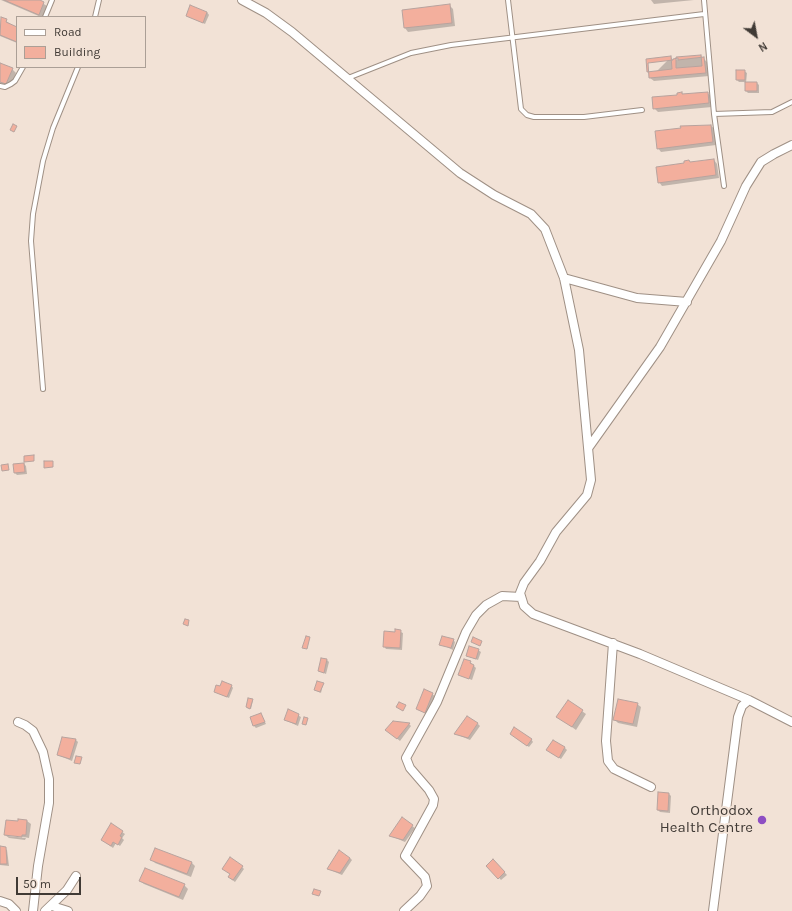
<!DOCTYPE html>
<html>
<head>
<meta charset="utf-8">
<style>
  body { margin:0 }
  #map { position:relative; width:792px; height:911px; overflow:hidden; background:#f2e2d6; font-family:Karla,sans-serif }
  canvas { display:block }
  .legend { position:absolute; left:16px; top:16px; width:130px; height:52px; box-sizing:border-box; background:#f2e2d6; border:1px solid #ab9f96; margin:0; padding:5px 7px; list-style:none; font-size:12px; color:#403a35 }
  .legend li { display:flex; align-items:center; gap:8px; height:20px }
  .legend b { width:20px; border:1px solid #ab9f96 }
  .north { position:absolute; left:736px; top:16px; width:40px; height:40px; -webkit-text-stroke:3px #f2e2d6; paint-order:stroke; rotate:148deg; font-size:11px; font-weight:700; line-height:16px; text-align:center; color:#403a35 }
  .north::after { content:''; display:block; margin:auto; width:14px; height:18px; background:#403a35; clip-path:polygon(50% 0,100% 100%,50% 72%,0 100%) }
  .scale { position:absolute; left:16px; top:877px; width:65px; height:18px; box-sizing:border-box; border:2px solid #403a35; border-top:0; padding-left:5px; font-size:12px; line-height:14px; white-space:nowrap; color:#403a35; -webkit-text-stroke:3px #f2e2d6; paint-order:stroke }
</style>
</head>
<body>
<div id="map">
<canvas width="792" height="911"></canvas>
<ul class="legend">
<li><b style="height:5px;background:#fff"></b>Road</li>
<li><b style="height:11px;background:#f3af9d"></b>Building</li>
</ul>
<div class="north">N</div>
<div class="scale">50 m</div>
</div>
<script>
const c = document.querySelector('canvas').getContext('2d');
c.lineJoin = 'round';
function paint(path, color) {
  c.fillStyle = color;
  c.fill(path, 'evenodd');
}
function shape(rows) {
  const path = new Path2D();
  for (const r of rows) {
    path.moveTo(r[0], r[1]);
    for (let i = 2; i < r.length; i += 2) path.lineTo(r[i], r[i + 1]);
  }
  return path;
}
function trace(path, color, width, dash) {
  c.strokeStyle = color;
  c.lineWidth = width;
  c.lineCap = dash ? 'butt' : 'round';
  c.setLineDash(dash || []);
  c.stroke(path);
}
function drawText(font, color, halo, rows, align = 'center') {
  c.font = font + ' Karla,sans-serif';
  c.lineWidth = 4;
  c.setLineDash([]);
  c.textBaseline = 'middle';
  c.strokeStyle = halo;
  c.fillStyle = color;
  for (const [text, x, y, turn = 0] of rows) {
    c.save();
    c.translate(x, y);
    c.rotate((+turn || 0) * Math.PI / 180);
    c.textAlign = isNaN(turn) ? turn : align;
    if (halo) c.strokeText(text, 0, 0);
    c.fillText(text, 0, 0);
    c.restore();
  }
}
paint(shape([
  [1,0,37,0,47,6,43,17,41,17],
  [651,0,694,0,654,4],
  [449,5,453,9,455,26,408,32,405,28,403,10],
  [207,12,209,15,205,24,187,16],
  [1,18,17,28,17,43,0,36],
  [701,56,707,62,709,76,654,81,650,78,671,57,673,60],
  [0,64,12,69,16,73,10,87,0,83],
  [744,71,747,73,746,83,757,83,759,85,759,93,748,93,746,91,746,82,739,82,737,80],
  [682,93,684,95,707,93,711,96,712,107,658,112,654,108],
  [711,126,715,129,716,145,661,152,658,148],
  [714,160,717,164,719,178,662,186,659,182,691,163],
  [24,464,26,466,27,474,17,475,15,473],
  [396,630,403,633,402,650,386,649,384,646,396,633],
  [453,640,455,642,453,650,441,644],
  [478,650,481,652,478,660,467,656],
  [327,660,329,662,326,674,319,671],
  [470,662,476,668,472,680,459,675],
  [323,684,321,693,315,690],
  [231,685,233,688,229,698,215,692,220,687],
  [424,690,435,696,428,714,417,709],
  [253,700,251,709,247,708,247,707],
  [568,701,586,714,576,730,558,717],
  [637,704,641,707,637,727,618,723,614,719],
  [288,710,301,717,298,726,285,720],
  [261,714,266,724,256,728,254,726],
  [393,722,409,724,411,726,400,741,389,732],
  [478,724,480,726,470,740,456,734],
  [513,736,531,739,533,742,529,747],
  [63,738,76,740,78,742,72,761,58,755],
  [565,748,567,750,561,759,547,750],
  [669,794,671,796,670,813,660,812,658,810],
  [7,821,27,821,31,824,29,838,8,834,8,836,26,838,25,840,9,838,5,835],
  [412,826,415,828,405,842,391,836],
  [122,832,125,834,122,838,124,840,120,846,116,843,113,848,102,840],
  [0,847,7,850,9,866,0,865],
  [350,858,352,860,342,875,328,869],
  [152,859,192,863,195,866,191,877,155,863],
  [493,860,507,875,501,880,488,866],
  [242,867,244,869,235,882,231,879],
  [140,881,184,885,188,889,183,900,144,884]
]), '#0003');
const building = shape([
  [4,0,40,0,44,2,39,15,4,0],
  [450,4,452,23,404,28,402,10,450,4],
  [190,5,207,12,203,23,186,16,190,5],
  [1,17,7,19,6,22,17,27,17,42,0,35,1,17],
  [701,55,702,66,676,68,676,57,701,55],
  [671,56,672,69,647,72,646,59,671,56],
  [704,57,706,73,649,78,648,63,673,60,673,59,678,58,678,60,704,57],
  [0,63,13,68,6,84,0,82,0,63],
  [736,70,745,70,745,80,736,80,736,70],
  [745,82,757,82,757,91,745,91,745,82],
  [682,92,682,94,708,92,709,103,653,109,652,97,677,95,677,93,682,92],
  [13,124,17,126,14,132,10,130,13,124],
  [711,125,713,142,657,149,655,131,681,128,680,126,711,125],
  [714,159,716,175,658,183,656,167,684,163,684,161,689,160,690,162,714,159],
  [34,455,34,461,24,462,24,456,34,455],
  [44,461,53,461,53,467,44,468,44,461],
  [24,463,25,472,14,473,13,464,24,463],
  [8,464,9,470,2,471,1,465,8,464],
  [185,619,189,620,188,626,183,624,185,619],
  [395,629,401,630,400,648,383,647,384,631,395,632,395,629],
  [306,636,310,637,307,649,302,648,306,636],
  [442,636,454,639,451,648,439,645,442,636],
  [473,637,482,641,480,646,471,642,473,637],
  [469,646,479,649,476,659,466,656,469,646],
  [321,658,327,659,324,673,318,671,321,658],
  [464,659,471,661,470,663,474,665,469,679,458,675,464,659],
  [222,681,232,685,227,697,214,692,216,685,220,686,222,681],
  [317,681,324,683,320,692,314,690,317,681],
  [424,689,433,693,425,713,416,709,424,689],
  [248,698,253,699,250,709,246,707,248,698],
  [618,699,638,703,633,724,613,720,618,699],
  [568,700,583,710,572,727,556,717,568,700],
  [399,702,406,705,403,711,396,707,399,702],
  [288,709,299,714,296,724,284,720,288,709],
  [261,713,265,722,253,726,250,717,261,713],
  [467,716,478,723,468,738,454,734,467,716],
  [304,717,308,718,306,725,302,724,304,717],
  [393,721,410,723,397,739,385,730,393,721],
  [514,727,532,739,527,746,510,734,514,727],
  [62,737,76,739,70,759,57,755,62,737],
  [553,740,565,747,559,758,546,750,553,740],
  [76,756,82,757,80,764,74,763,76,756],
  [658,792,669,793,668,811,657,810,658,792],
  [402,817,413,825,403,840,389,836,402,817],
  [18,819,27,820,26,835,22,835,22,837,4,835,6,820,18,821,18,819],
  [111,823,123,831,120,836,122,837,118,845,113,842,111,846,101,840,111,823],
  [0,846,6,847,7,864,0,864,0,846],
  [155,848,192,862,187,874,150,860,155,848],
  [339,850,350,858,340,873,327,869,339,850],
  [230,857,243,866,233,880,228,877,230,874,222,869,230,857],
  [493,859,505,872,498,879,486,866,493,859],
  [145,868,185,884,179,897,139,881,145,868],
  [314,889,321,891,319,896,312,894,314,889]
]);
paint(building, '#f3af9d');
trace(building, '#b7a39e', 1);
const service = shape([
  [508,0,521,109,527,115,534,117,584,117,642,110],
  [704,0,714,114,724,186],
  [45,17,52,0],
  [95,17,99,0],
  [348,78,411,53,451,45,704,14],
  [0,86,5,87,11,84,15,81,23,67],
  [714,114,772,112,792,102],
  [43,389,31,241,33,214,43,161,53,128,78,67]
]);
const minor = shape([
  [242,0,266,13,292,32,460,173,494,195,531,214,545,229,564,278,579,350,591,480,587,495,556,532,540,561,524,583,520,593,524,606,533,614,640,654,749,700,792,722],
  [564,278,637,298,687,302],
  [589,447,660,347,721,241,746,186,761,162,774,154,792,145],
  [613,643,606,741,608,761,614,769,651,787],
  [18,722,25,725,33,731,43,752,49,779,49,803,38,866,33,911],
  [0,901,9,904,16,911],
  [52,906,68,911],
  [45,911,67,890,76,876],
  [404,911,420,896,427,886,425,877,405,856,433,805,434,799,429,790,410,768,406,758,437,702,466,632,476,615,486,605,502,596,521,597],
  [713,911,738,717,742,706,749,700]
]);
trace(service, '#9f9085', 6);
trace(minor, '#9f9085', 10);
trace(service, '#fff', 4);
trace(minor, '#fff', 8);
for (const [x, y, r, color] of [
  [762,820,5,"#8e4ec3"]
]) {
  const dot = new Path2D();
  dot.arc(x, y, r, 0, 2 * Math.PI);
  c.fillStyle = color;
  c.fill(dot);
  trace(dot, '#f2e2d6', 1.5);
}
drawText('15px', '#403a35', '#f2e2d6', [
  ["Orthodox",753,811],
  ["Health Centre",753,828]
], 'right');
</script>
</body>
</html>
